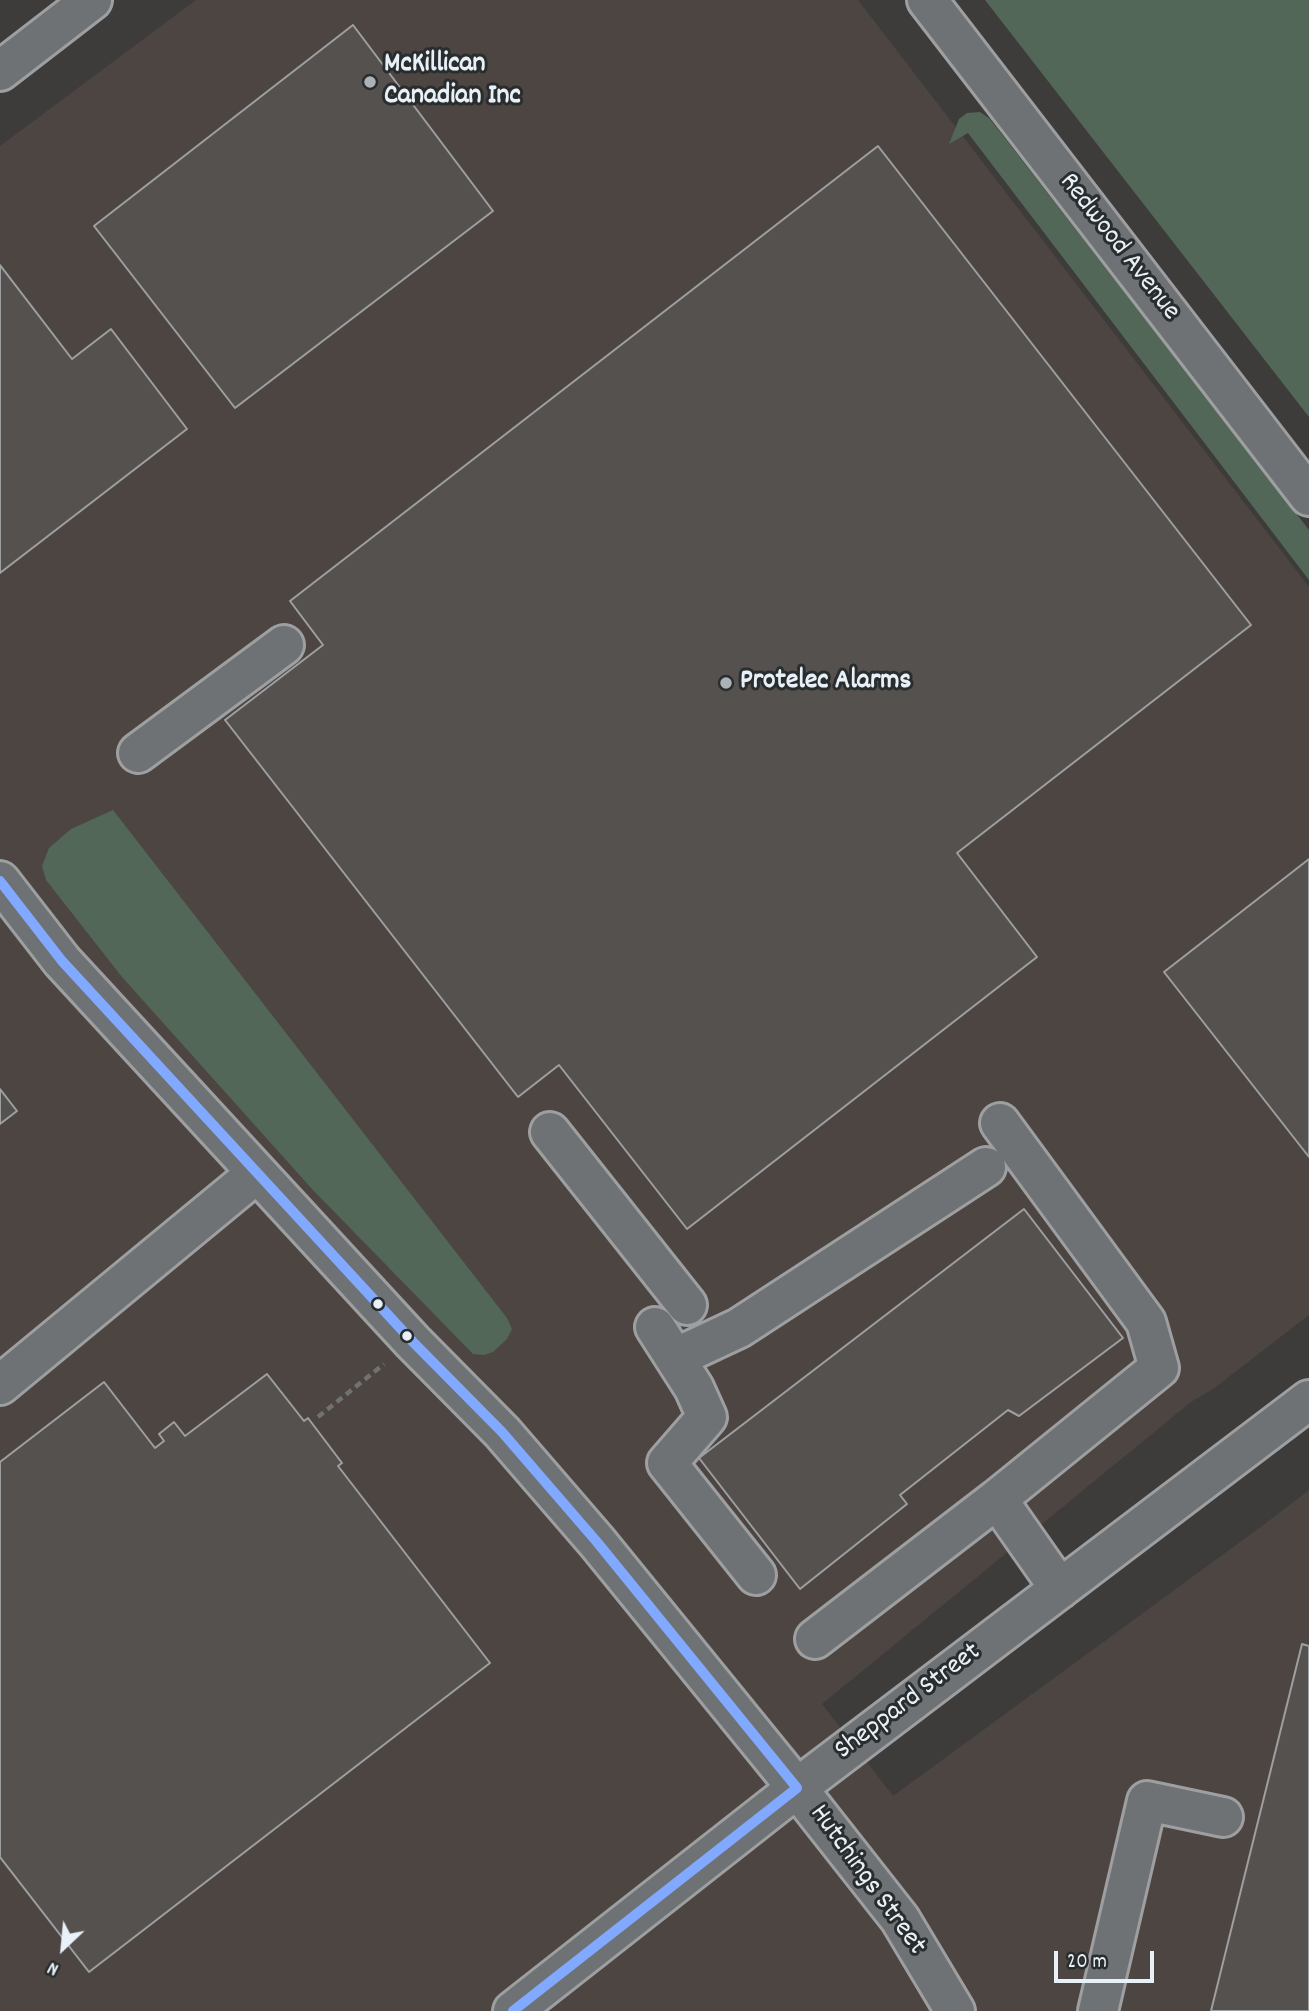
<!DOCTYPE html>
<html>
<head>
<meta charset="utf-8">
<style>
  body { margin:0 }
  #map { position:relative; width:1309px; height:2011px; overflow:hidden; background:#3e3c3b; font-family:Dekko,sans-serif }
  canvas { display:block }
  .north { position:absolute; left:28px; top:1913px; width:70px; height:70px; -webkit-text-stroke:5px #2a2d2e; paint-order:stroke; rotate:206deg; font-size:19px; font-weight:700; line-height:28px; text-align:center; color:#e8f1f8 }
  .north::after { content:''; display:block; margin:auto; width:24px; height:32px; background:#e8f1f8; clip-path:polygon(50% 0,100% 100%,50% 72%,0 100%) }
  .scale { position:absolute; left:1054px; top:1951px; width:100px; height:32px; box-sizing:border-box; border:4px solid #e8f1f8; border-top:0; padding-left:9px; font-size:21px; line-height:24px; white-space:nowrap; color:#e8f1f8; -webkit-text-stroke:5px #2a2d2e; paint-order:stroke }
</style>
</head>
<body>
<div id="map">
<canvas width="1309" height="2011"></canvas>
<div class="north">N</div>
<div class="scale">20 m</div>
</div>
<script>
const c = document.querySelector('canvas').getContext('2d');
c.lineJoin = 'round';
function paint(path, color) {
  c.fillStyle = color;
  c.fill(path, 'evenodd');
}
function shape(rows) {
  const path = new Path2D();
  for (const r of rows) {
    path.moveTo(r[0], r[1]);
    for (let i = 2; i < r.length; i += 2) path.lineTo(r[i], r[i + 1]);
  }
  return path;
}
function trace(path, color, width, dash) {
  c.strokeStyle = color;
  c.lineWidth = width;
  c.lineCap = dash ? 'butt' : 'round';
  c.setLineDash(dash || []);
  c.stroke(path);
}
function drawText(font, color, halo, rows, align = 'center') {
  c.font = font + ' Dekko,sans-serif';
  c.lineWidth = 6;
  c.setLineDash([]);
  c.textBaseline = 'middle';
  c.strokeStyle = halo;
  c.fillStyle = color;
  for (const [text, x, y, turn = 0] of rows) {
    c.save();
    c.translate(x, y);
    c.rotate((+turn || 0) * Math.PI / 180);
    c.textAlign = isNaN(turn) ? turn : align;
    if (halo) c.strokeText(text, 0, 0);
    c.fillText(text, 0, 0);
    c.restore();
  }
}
paint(shape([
  [196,0,858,0,1309,587,1309,1315,1213,1389,1191,1402,822,1704,893,1796,1266,1523,1309,1490,1309,2011,0,2011,0,146]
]), '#4c4542');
paint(shape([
  [985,0,1309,0,1309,417],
  [980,112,990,119,1309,530,1309,580,968,133,949,144,959,119,967,113],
  [113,810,507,1318,512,1329,507,1339,493,1352,484,1355,473,1354,312,1189,122,977,46,880,42,866,49,848,71,829]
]), '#526757');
const building = shape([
  [353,25,493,211,235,408,94,226,353,25],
  [878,146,1251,625,957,853,1037,957,687,1229,559,1065,518,1097,225,720,323,645,290,601,878,146],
  [0,265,72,359,111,329,187,429,0,573,0,265],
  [1309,859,1309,1157,1164,972,1309,859],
  [0,1089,17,1111,0,1124,0,1089],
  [1024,1209,1123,1338,1019,1416,1008,1410,900,1495,907,1504,800,1589,699,1458,1024,1209],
  [267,1374,304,1421,308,1418,342,1463,338,1466,490,1663,89,1972,0,1857,0,1462,104,1382,155,1448,164,1441,159,1434,174,1422,185,1436,267,1374],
  [1302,1644,1309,1646,1309,2011,1211,2011,1302,1644]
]);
paint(building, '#55514f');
trace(building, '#9e9fa0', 2);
const minor = shape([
  [927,0,1309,496],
  [0,71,92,0],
  [138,753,284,645],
  [0,881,62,961,413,1342,502,1432,597,1542,797,1788,900,1919,955,2011],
  [550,1132,687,1305],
  [655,1327,694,1388,707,1417,667,1463,756,1575],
  [675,1358,739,1328,986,1167],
  [0,1385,257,1173],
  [997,1499,1159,1368,1146,1322,1000,1123],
  [815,1639,997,1499,1060,1589],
  [513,2011,797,1788,1309,1400],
  [1098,2011,1147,1801,1223,1817]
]);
trace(minor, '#9e9fa0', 44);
trace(shape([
  [318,1417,384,1364]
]), '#707272', 4.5, [7, 5]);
trace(minor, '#6f7275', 38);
trace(shape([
  [0,881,62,961,413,1342,502,1432,597,1542,797,1788],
  [513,2011,797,1788]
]), '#80a9ff', 10);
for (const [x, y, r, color] of [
  [370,82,7,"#acb2b6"],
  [726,683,7,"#acb2b6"],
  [378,1304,6,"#e8f1f8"],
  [407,1336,6,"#e8f1f8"]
]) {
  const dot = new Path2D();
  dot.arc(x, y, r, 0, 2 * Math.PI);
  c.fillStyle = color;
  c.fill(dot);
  trace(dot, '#2a2d2e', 2.5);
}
drawText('bold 28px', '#e8f1f8', '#2a2d2e', [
  ["McKillican",384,66],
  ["Canadian Inc",384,98],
  ["Protelec Alarms",740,683]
], 'left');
drawText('28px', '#e8f1f8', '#2a2d2e', [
  ["Redwood Avenue",1118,248,52],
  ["Sheppard Street",909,1703,-37],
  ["Hutchings Street",866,1881,54]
]);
</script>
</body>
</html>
